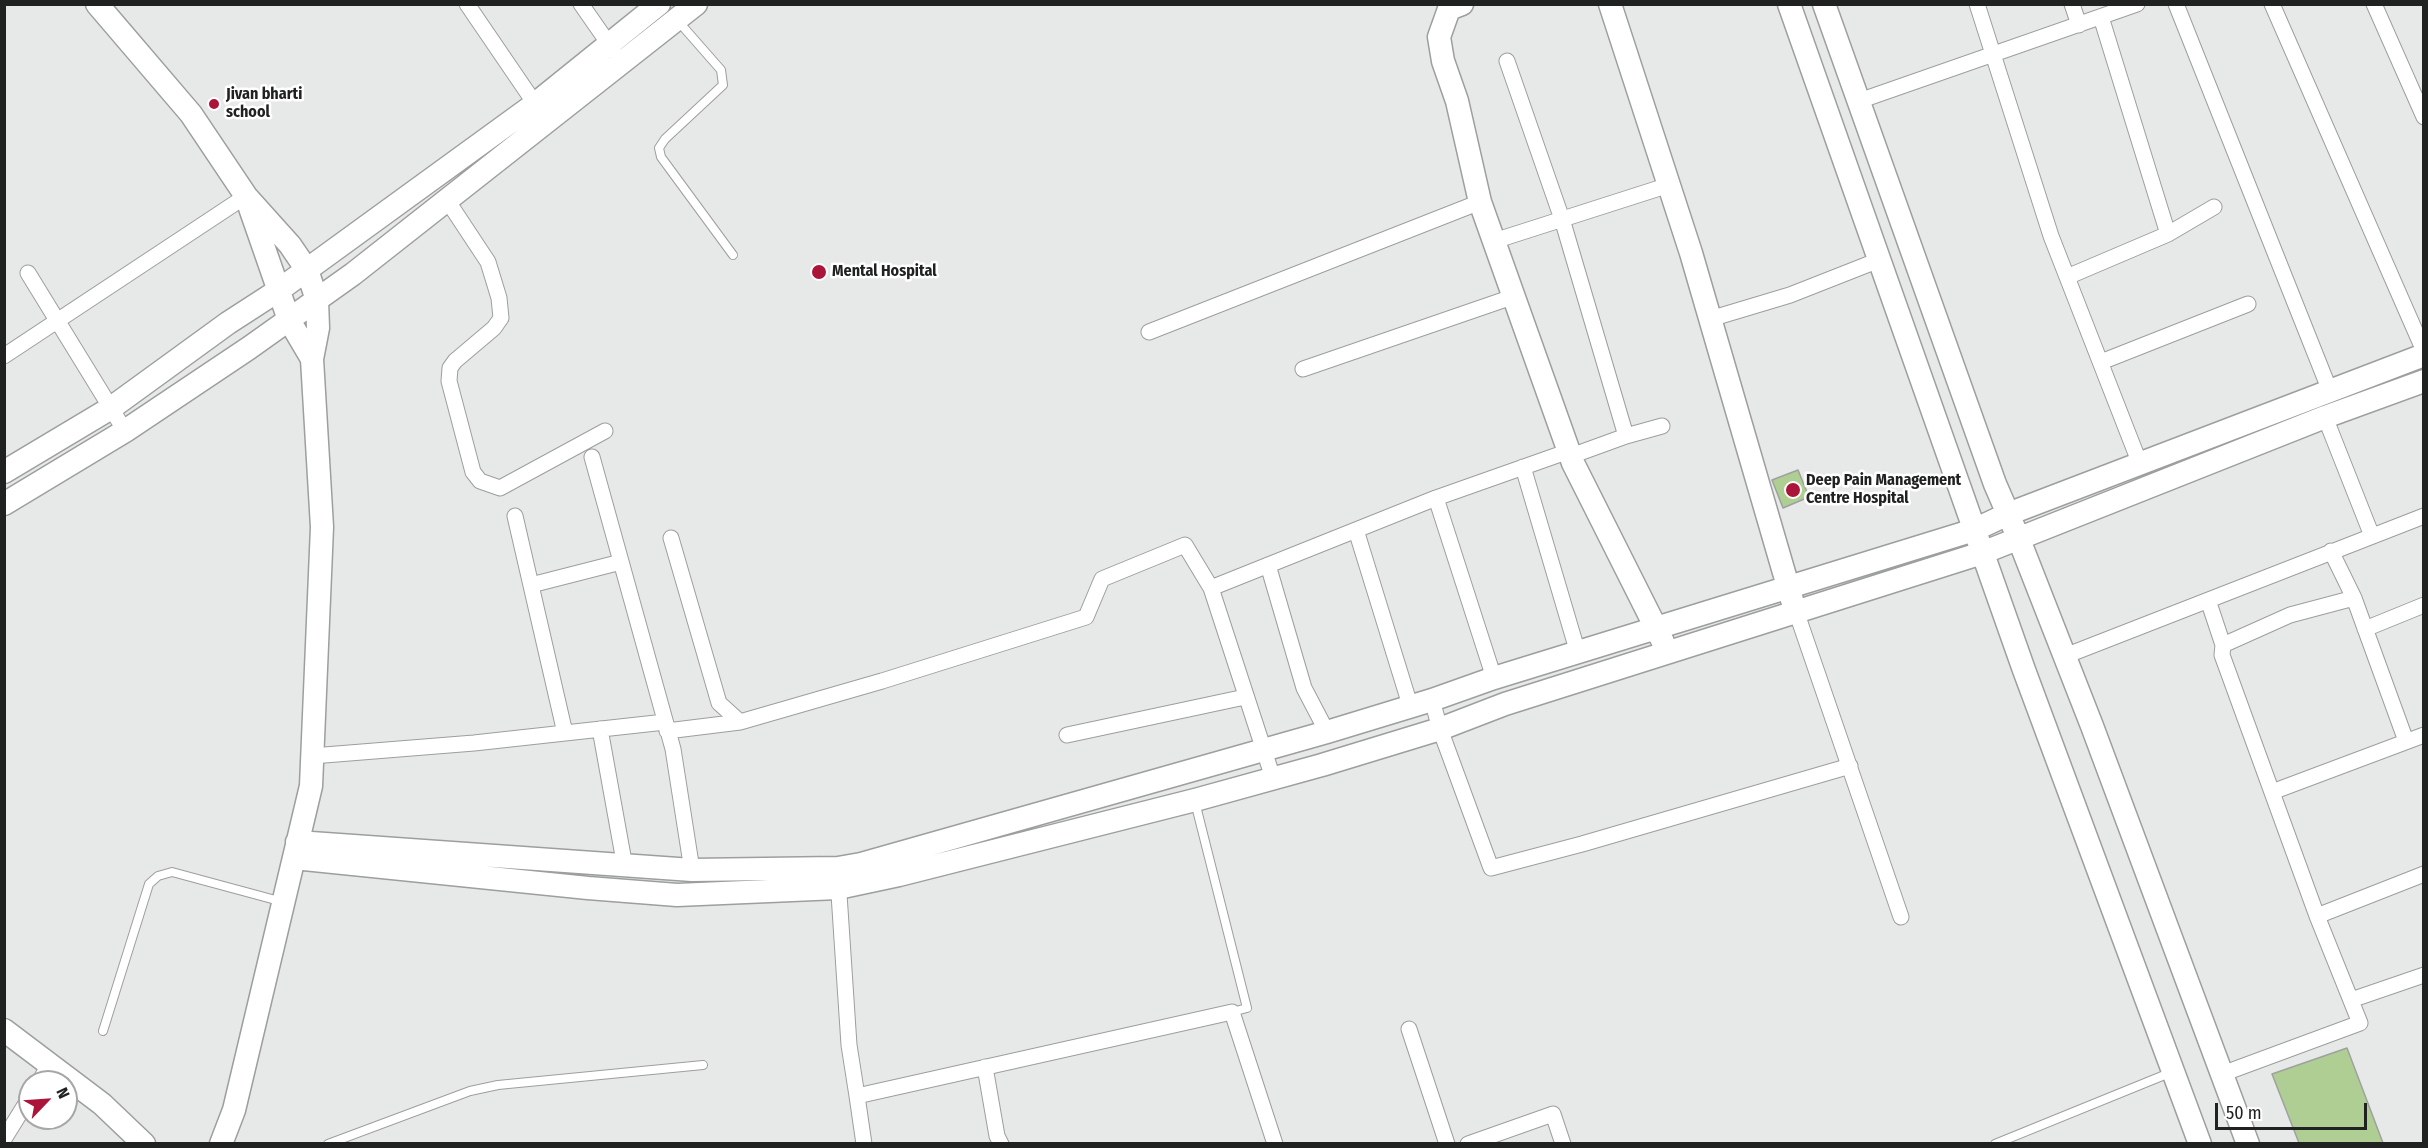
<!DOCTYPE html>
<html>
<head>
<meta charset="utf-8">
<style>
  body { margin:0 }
  #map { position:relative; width:2428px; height:1148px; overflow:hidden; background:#e6e9e7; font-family:"Fira Sans Condensed",sans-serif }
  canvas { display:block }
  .frame { position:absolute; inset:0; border:6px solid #202221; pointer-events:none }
  .north { position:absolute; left:18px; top:1070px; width:60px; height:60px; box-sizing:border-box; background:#fff; border:2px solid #a6a7a6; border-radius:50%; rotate:65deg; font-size:16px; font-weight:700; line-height:24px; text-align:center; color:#202221 }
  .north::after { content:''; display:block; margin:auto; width:21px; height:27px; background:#ab1539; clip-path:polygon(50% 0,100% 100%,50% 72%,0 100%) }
  .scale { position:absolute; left:2215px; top:1103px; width:152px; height:27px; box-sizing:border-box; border:3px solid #202221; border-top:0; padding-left:8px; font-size:18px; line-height:21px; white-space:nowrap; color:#202221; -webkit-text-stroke:4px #fff; paint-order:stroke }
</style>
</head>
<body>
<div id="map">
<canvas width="2428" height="1148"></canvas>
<div class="frame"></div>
<div class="north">N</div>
<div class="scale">50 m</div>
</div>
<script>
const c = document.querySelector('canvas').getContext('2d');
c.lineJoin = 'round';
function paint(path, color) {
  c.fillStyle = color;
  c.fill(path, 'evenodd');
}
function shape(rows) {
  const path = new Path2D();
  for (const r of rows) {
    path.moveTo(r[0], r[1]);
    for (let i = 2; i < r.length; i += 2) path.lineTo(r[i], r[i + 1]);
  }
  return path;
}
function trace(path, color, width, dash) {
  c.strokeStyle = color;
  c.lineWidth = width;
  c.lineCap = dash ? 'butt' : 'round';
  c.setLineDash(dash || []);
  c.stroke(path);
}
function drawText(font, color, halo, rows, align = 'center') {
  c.font = font + ' "Fira Sans Condensed",sans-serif';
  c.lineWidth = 5;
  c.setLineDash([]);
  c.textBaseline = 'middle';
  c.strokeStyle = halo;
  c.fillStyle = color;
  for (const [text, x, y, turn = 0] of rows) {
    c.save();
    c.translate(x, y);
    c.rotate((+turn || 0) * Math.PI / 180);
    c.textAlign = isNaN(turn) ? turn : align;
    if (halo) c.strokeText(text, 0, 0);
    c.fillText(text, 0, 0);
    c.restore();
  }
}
const building = shape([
  [1798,470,1809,497,1783,508,1772,480,1798,470],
  [2347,1048,2383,1143,2299,1143,2272,1074,2347,1048]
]);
paint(building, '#aece93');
trace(building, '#9fa19e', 1.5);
const lane = shape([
  [678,21,721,70,723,85,665,139,659,148,661,157,733,255],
  [1195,802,1247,1008,1232,1012],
  [103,1031,149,884,158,876,172,872,283,902],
  [328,1144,470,1091,498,1085,703,1065],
  [1995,1144,2172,1072]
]);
const street = shape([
  [467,4,540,111],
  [581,4,613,50],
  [1977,4,2051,236,2140,464],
  [2072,4,2079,25],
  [2176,4,2330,391],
  [2272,4,2424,351],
  [2374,4,2424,117],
  [2101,17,2168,234],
  [1507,61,1562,219,1626,436],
  [1859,101,2137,4],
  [447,200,488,262,499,298,501,318,494,328,455,361,450,368,449,381,473,472,480,481,500,488,605,431],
  [1494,241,1669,185],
  [28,273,125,431],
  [2067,277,2168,234,2214,207],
  [1710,319,1790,295,1879,260],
  [1149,332,1480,202],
  [4,356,246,196],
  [2101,362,2248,304],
  [1303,369,1515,296],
  [2325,417,2372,536],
  [1571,456,1626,436,1662,426],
  [592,457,673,749,692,870],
  [1523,467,1578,653],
  [1436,498,1494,678],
  [1356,530,1410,705],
  [671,538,719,703,740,722,882,681,1086,617,1102,579,1185,545,1211,588,1436,498,1569,451],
  [2331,551,2354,598,2406,741],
  [1268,565,1304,688,1327,732],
  [531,585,621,562],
  [1211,588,1273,778],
  [2208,600,2223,645],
  [1796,611,1901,917],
  [2365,629,2424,605],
  [2065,656,2424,516],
  [1432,700,1440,729,1491,868,1582,844,1850,766],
  [600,729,625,867],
  [667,731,740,722],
  [565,733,665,722],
  [1067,735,1245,697],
  [312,756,474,743,565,733,515,516],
  [2272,792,2424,735],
  [838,879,849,1045,857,1096,1232,1012,1275,1144],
  [2317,916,2424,874],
  [2351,1000,2424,975],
  [1409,1029,1447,1144],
  [985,1067,997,1136,1001,1144],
  [2222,1074,2360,1023,2317,916,2222,655,2223,645,2290,615,2354,598],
  [39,1082,49,1065],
  [857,1096,864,1144],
  [4,1139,30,1097],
  [1468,1144,1553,1114,1563,1144]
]);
const secondary = shape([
  [97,4,191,114,246,196,290,245,307,270,317,300,318,328,312,359,322,527,311,786,234,1110,221,1144],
  [1462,4,1449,9,1439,37,1443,61,1457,101,1480,202,1573,463,1663,642],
  [1610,4,1691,253,1792,600],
  [1789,4,2024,670,2200,1144],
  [1824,4,1995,484,2018,537,2092,726,2248,1144],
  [250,208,289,320,312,359],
  [4,472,111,408,228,323,279,290,535,104,659,4],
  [4,504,125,431,249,348,353,274,696,4],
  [297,842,692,870,838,868,861,864,1327,732,1432,700,1494,678,1974,530,2008,514,2424,355],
  [294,858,588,888,677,895,838,888,899,875,1195,800,1322,765,1440,729,1505,704,1982,553,2325,417,2424,381],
  [4,1030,102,1104,144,1144]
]);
trace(lane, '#9c9f9d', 10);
trace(street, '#9c9f9d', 17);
trace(secondary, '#9c9f9d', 25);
trace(lane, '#fff', 8);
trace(street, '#fff', 15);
trace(secondary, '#fff', 22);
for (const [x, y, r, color] of [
  [214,104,6,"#ab1539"],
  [819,272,8,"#ab1539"],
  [1793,490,8,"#ab1539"]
]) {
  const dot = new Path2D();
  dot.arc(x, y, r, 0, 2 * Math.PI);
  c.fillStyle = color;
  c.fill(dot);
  trace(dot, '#fff', 2);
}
drawText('bold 16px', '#202221', '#fff', [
  ["Jivan bharti",226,95],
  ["school",226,113],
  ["Mental Hospital",832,272],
  ["Deep Pain Management",1806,481],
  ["Centre Hospital",1806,499]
], 'left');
</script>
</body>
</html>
